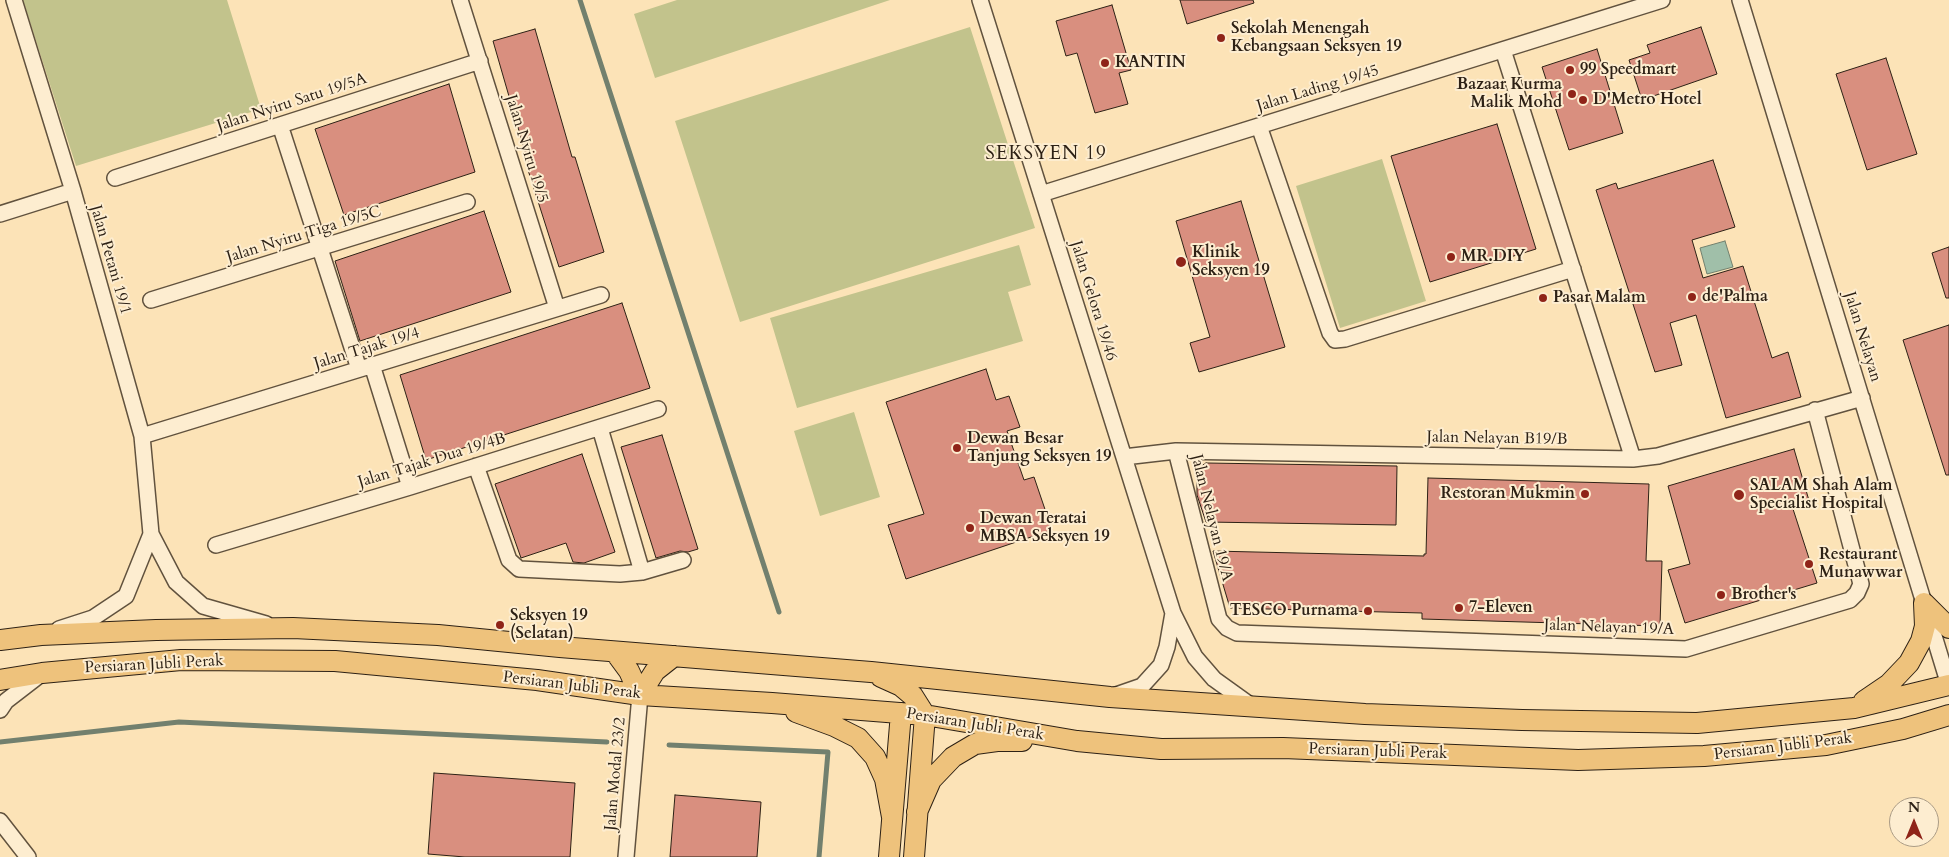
<!DOCTYPE html>
<html>
<head>
<meta charset="utf-8">
<style>
  body { margin:0 }
  #map { position:relative; width:1949px; height:857px; overflow:hidden; background:#fce3b7; font-family:Cardo,serif }
  canvas { display:block }
  .north { position:absolute; left:1889px; top:797px; width:50px; height:50px; box-sizing:border-box; background:#fdedd0; border:1px solid #aa9b85; border-radius:50%; rotate:0deg; font-size:14px; font-weight:700; line-height:20px; text-align:center; color:#2d2115 }
  .north::after { content:''; display:block; margin:auto; width:18px; height:22px; background:#8f2418; clip-path:polygon(50% 0,100% 100%,50% 72%,0 100%) }
</style>
</head>
<body>
<div id="map">
<canvas width="1949" height="857"></canvas>
<div class="north">N</div>
</div>
<script>
const c = document.querySelector('canvas').getContext('2d');
c.lineJoin = 'round';
function paint(path, color) {
  c.fillStyle = color;
  c.fill(path, 'evenodd');
}
function shape(rows) {
  const path = new Path2D();
  for (const r of rows) {
    path.moveTo(r[0], r[1]);
    for (let i = 2; i < r.length; i += 2) path.lineTo(r[i], r[i + 1]);
  }
  return path;
}
function trace(path, color, width, dash) {
  c.strokeStyle = color;
  c.lineWidth = width;
  c.lineCap = dash ? 'butt' : 'round';
  c.setLineDash(dash || []);
  c.stroke(path);
}
function drawText(font, color, halo, rows, align = 'center') {
  c.font = font + ' Cardo,serif';
  c.lineWidth = 4;
  c.setLineDash([]);
  c.textBaseline = 'middle';
  c.strokeStyle = halo;
  c.fillStyle = color;
  for (const [text, x, y, turn = 0] of rows) {
    c.save();
    c.translate(x, y);
    c.rotate((+turn || 0) * Math.PI / 180);
    c.textAlign = isNaN(turn) ? turn : align;
    if (halo) c.strokeText(text, 0, 0);
    c.fillText(text, 0, 0);
    c.restore();
  }
}
paint(shape([
  [23,0,227,0,261,109,76,166],
  [677,0,890,0,655,78,634,14],
  [970,27,1035,228,740,322,675,121],
  [1382,159,1426,301,1340,328,1296,186],
  [1019,245,1031,285,1008,292,1023,341,797,408,770,318],
  [854,412,880,497,820,516,794,431]
]), '#c2c38c');
const water = shape([
  [1725,241,1733,267,1707,274,1700,248,1725,241]
]);
paint(water, '#a0bfa9');
trace(water, '#72806e', 1);
trace(shape([
  [580,0,779,612],
  [0,742,179,722,607,742],
  [669,745,828,752,819,857]
]), '#72806e', 5);
const building = shape([
  [1180,0,1253,0,1254,3,1187,24,1180,0],
  [1112,5,1131,70,1119,73,1128,104,1095,113,1077,53,1066,56,1056,21,1112,5],
  [1701,27,1717,74,1642,100,1629,60,1650,53,1647,45,1701,27],
  [535,29,572,157,575,157,604,252,559,267,528,170,530,169,493,41,535,29],
  [1597,49,1623,133,1569,150,1542,67,1597,49],
  [1886,58,1917,154,1867,170,1836,74,1886,58],
  [449,84,475,172,344,215,315,129,449,84],
  [1497,124,1536,249,1430,282,1391,156,1497,124],
  [1713,160,1735,227,1692,240,1703,278,1743,266,1772,358,1788,352,1801,397,1726,418,1696,315,1670,323,1682,365,1655,372,1596,190,1616,183,1618,189,1713,160],
  [1241,201,1285,347,1199,372,1190,343,1210,337,1176,221,1241,201],
  [484,211,511,292,360,341,335,261,484,211],
  [1949,247,1949,298,1946,298,1932,253,1949,247],
  [622,303,650,388,426,460,400,375,622,303],
  [1949,325,1949,475,1946,475,1903,340,1949,325],
  [986,369,996,400,1009,396,1020,427,1007,431,1024,480,1034,477,1052,530,906,579,888,525,924,514,886,402,986,369],
  [662,435,698,549,688,552,680,551,656,558,621,447,662,435],
  [1794,449,1810,504,1793,509,1817,583,1685,623,1668,570,1690,564,1668,486,1794,449],
  [582,454,615,552,584,563,573,562,566,543,521,558,495,484,582,454],
  [1206,463,1397,466,1396,525,1206,522,1197,495,1197,469,1206,463],
  [1428,478,1649,484,1646,561,1662,561,1660,626,1422,619,1422,613,1230,608,1213,551,1424,556,1424,554,1426,554,1428,478],
  [434,773,575,783,570,857,465,857,428,854,434,773],
  [675,795,761,802,757,857,670,857,675,795]
]);
paint(building, '#d98f7f');
trace(building, '#2d2115', 1);
const minor = shape([
  [14,0,73,191,142,436,151,534,176,582,203,606,266,624],
  [460,0,557,308],
  [980,0,1173,613,1195,657,1214,679,1253,707],
  [1740,0,1949,685],
  [1503,50,1633,459],
  [280,125,359,369],
  [1259,126,1330,333,1335,340,1345,339,1573,269],
  [115,178,480,61],
  [1041,194,1662,0],
  [0,214,73,191],
  [151,300,467,202],
  [372,365,410,487],
  [600,428,642,572],
  [142,436,601,295],
  [1176,451,1219,619,1227,628,1237,633,1686,649,1850,600,1857,593,1861,584,1815,410],
  [1124,457,1176,451,1633,459,1658,456,1862,398],
  [476,466,509,560,519,569,620,574,642,572,683,560],
  [216,545,410,487,658,409],
  [59,629,93,618,126,596,151,534],
  [1116,695,1142,686,1161,665,1167,647,1173,613],
  [0,710,6,701,41,674],
  [0,821,28,857],
  [626,857,640,695]
]);
const major = shape([
  [1924,603,1949,628],
  [0,640,41,635,156,630,293,628,438,635,560,647,871,672,1110,697,1365,714,1522,720,1697,723,1854,708,1949,685],
  [615,652,629,671,640,695],
  [881,677,901,686,913,696,925,715],
  [0,680,42,673,181,660,335,661,537,680,640,695,772,703,925,715,1077,741,1161,749,1283,748,1578,760,1704,756,1826,745,1903,729,1949,715],
  [640,695,655,671,674,656],
  [1864,701,1889,684,1909,663,1921,641,1925,626,1924,603],
  [796,712,834,726,858,738,875,757,885,779,892,817],
  [917,812,931,780,953,757,975,744,997,741,1022,741],
  [889,857,901,713],
  [914,857,925,715]
]);
trace(minor, '#61523e', 18);
trace(major, '#2d2115', 22);
trace(minor, '#fdedd0', 15);
trace(major, '#eec27c', 20);
for (const [x, y, r, color] of [
  [1221,38,5,"#8f2418"],
  [1105,63,5,"#8f2418"],
  [1570,70,5,"#8f2418"],
  [1572,94,5,"#8f2418"],
  [1583,100,5,"#8f2418"],
  [1451,257,5,"#8f2418"],
  [1181,262,6,"#8f2418"],
  [1692,297,5,"#8f2418"],
  [1543,298,5,"#8f2418"],
  [957,448,5,"#8f2418"],
  [1585,494,5,"#8f2418"],
  [1739,495,6,"#8f2418"],
  [970,528,5,"#8f2418"],
  [1809,564,5,"#8f2418"],
  [1721,595,5,"#8f2418"],
  [1459,608,5,"#8f2418"],
  [1368,611,5,"#8f2418"],
  [500,625,5,"#8f2418"]
]) {
  const dot = new Path2D();
  dot.arc(x, y, r, 0, 2 * Math.PI);
  c.fillStyle = color;
  c.fill(dot);
  trace(dot, '#fdedd0', 2);
}
drawText('bold 16px', '#2d2115', '#fdedd0', [
  ["Sekolah Menengah",1231,29],
  ["Kebangsaan Seksyen 19",1231,47],
  ["KANTIN",1115,63],
  ["99 Speedmart",1580,70],
  ["Bazaar Kurma",1562,85,"right"],
  ["Malik Mohd",1562,103,"right"],
  ["D'Metro Hotel",1593,100],
  ["Klinik",1192,253],
  ["Seksyen 19",1192,271],
  ["MR.DIY",1461,257],
  ["de'Palma",1702,297],
  ["Pasar Malam",1553,298],
  ["Dewan Besar",967,439],
  ["Tanjung Seksyen 19",967,457],
  ["SALAM Shah Alam",1750,486],
  ["Specialist Hospital",1750,504],
  ["Restoran Mukmin",1575,494,"right"],
  ["Dewan Teratai",980,519],
  ["MBSA Seksyen 19",980,537],
  ["Restaurant",1819,555],
  ["Munawwar",1819,573],
  ["Brother's",1731,595],
  ["7-Eleven",1469,608],
  ["TESCO Purnama",1358,611,"right"],
  ["Seksyen 19",510,616],
  ["(Selatan)",510,634]
], 'left');
drawText('16px', '#2d2115', '#fdedd0', [
  ["Jalan Lading 19/45",1318,89,-17],
  ["Jalan Nyiru Satu 19/5A",292,103,-18],
  ["Jalan Nyiru 19/5",526,149,73],
  ["Jalan Nyiru Tiga 19/5C",304,235,-17],
  ["Jalan Petani 19/1",110,260,74],
  ["Jalan Gelora 19/46",1093,301,73],
  ["Jalan Nelayan",1862,337,73],
  ["Jalan Tajak 19/4",367,349,-17],
  ["Jalan Nelayan B19/B",1497,439,1],
  ["Jalan Tajak Dua 19/4B",432,461,-17],
  ["Jalan Nelayan 19/A",1211,518,76],
  ["Jalan Nelayan 19/A",1609,628,2],
  ["Persiaran Jubli Perak",154,665,-3],
  ["Persiaran Jubli Perak",572,686,7],
  ["Persiaran Jubli Perak",975,725,9],
  ["Persiaran Jubli Perak",1783,747,-7],
  ["Persiaran Jubli Perak",1378,752,2],
  ["Jalan Modal 23/2",616,774,-85]
]);
c.letterSpacing = '1px';
drawText('19px', '#2d2115', '#fdedd0', [
  ["SEKSYEN 19",1046,155]
]);
c.letterSpacing = '0px';
</script>
</body>
</html>
